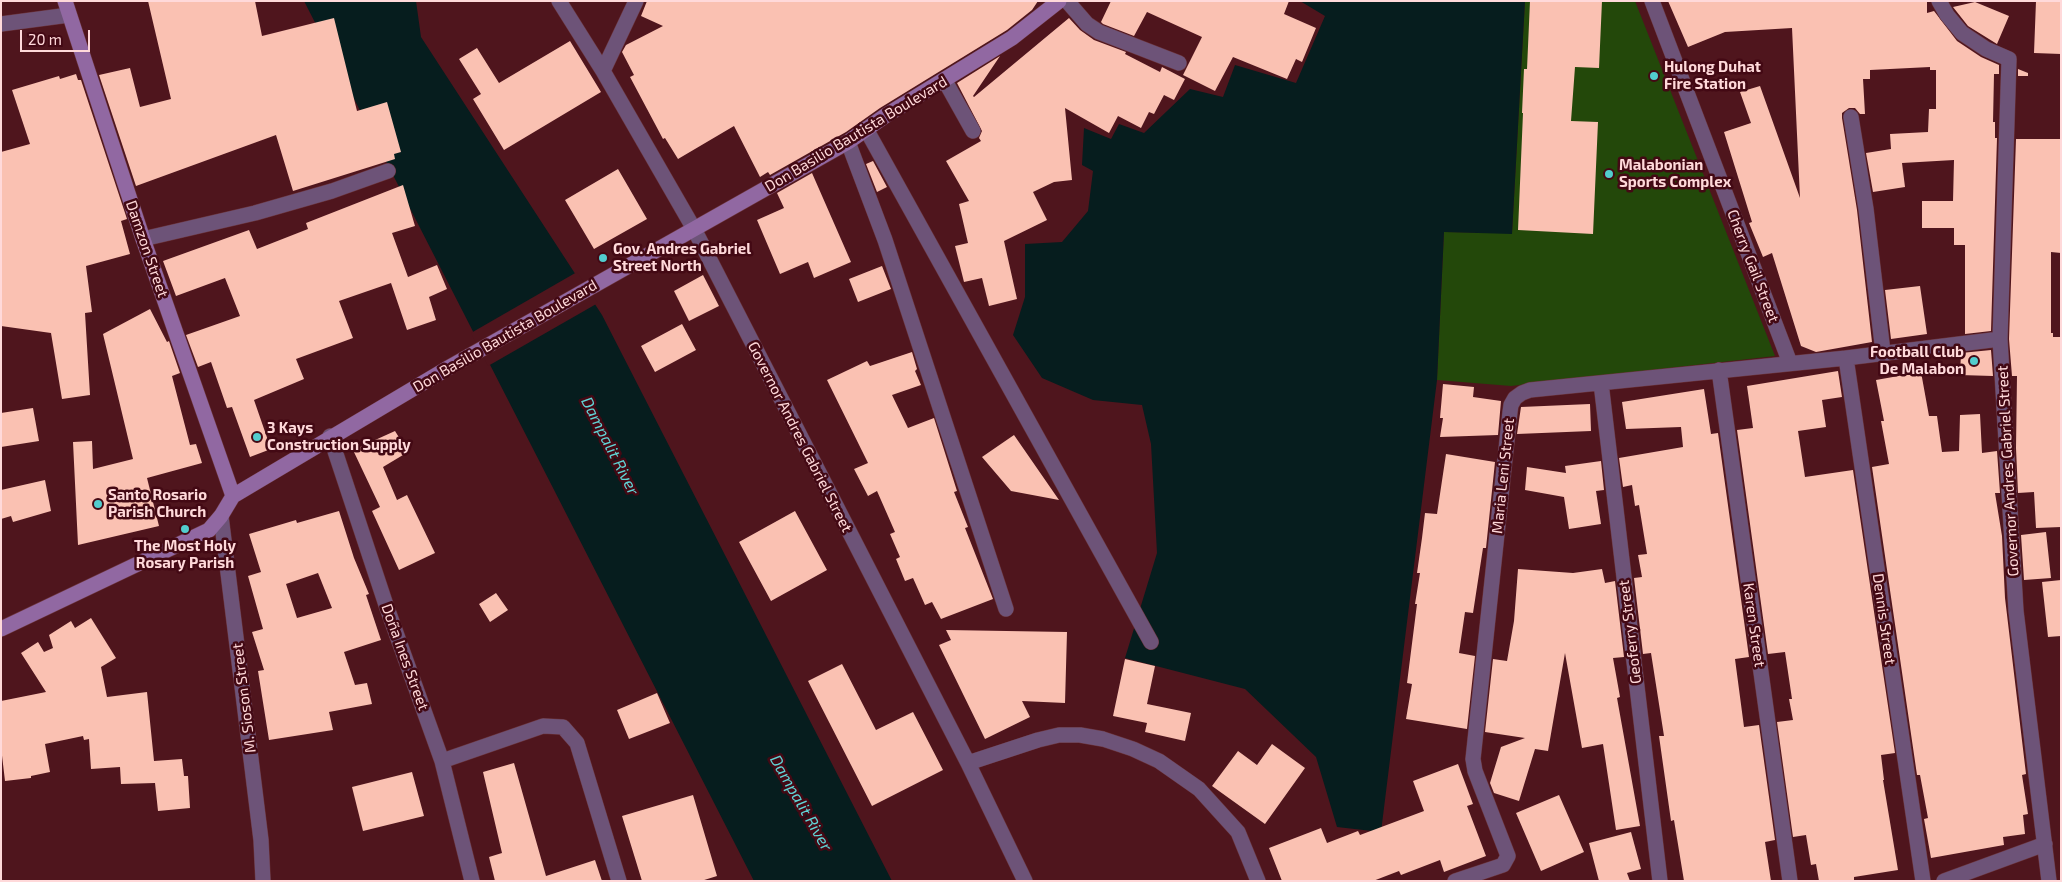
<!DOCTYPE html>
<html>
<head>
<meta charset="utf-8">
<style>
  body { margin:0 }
  #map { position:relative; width:2062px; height:882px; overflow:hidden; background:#4f151d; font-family:"Exo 2",sans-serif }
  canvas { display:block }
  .frame { position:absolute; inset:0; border:2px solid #ffd9da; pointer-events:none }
  .scale { position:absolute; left:20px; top:30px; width:70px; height:22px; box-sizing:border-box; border:2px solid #ffd9da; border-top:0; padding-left:6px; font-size:15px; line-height:18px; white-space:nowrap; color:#ffd9da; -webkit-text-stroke:4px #430914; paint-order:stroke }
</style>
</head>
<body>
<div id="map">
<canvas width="2062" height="882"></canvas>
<div class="frame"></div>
<div class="scale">20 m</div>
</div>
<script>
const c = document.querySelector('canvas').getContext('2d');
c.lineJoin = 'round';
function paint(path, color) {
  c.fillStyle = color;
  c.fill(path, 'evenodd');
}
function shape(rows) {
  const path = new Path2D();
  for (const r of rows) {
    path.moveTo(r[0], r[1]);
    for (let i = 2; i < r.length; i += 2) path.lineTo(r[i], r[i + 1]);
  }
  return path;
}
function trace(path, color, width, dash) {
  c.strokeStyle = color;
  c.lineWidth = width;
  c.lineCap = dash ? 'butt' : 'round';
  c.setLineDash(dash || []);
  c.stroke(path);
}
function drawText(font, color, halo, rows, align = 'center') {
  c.font = font + ' "Exo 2",sans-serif';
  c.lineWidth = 5;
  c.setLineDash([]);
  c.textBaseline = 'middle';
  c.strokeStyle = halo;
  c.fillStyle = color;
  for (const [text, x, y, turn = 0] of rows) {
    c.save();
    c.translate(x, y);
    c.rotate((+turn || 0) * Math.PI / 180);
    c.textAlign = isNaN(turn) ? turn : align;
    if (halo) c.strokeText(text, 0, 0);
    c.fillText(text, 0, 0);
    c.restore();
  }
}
paint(shape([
  [1525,1,1635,1,1775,356,1511,386,1437,380,1444,232,1512,233]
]), '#23480a');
paint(shape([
  [304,1,416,1,421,37,602,315,892,881,754,881],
  [1300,1,1525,1,1512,234,1444,232,1437,380,1381,832,1337,827,1316,757,1245,689,1125,658,1157,553,1151,444,1142,405,1093,400,1042,378,1013,335,1025,297,1025,244,1062,242,1088,211,1093,171,1082,165,1084,128,1111,139,1119,124,1144,133,1190,89,1223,97,1235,65,1296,83,1325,16]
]), '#061d1e');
paint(shape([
  [577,272,598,303,488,366,471,333]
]), '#4f151d');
paint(shape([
  [148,1,255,1,262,36,334,18,357,111,387,102,401,152,394,154,395,159,293,191,276,135,136,186,99,75,130,68,140,107,171,99],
  [647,1,1038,1,1032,10,1007,30,880,108,846,132,770,175,768,172,760,177,734,126,678,159,665,138,663,139,630,77,634,75,622,52,626,45,663,26,641,16],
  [1111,1,1289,1,1284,14,1316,28,1302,62,1296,59,1287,79,1233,57,1215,91,1183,75,1202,37,1147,12,1134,36,1103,24,1101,22],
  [1530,1,1602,1,1599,68,1575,67,1571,121,1598,122,1593,234,1518,230,1523,113,1522,113,1524,69,1527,69],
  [1668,1,1927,1,1927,13,1934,11,1957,41,1981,57,1999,65,1999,74,1994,74,1993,122,1995,122,1995,138,1997,138,1991,331,1965,334,1965,245,1954,245,1954,228,1922,228,1922,201,1953,201,1954,160,1902,163,1905,187,1873,192,1866,153,1891,149,1890,134,1928,132,1929,109,1936,109,1936,70,1930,70,1930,67,1870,70,1870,79,1863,79,1865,114,1860,114,1855,108,1849,108,1842,113,1842,118,1857,210,1872,342,1816,352,1801,346,1772,253,1763,257,1749,223,1752,222,1724,132,1751,123,1740,92,1760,86,1800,198,1792,28,1725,32,1688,47],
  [2036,1,2061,1,2061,54,2034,53],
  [1975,2,2009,16,1997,44,1968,26,1953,7],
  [1069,18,1080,30,1094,40,1126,52,1125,54,1160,72,1162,67,1185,79,1174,100,1164,95,1154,114,1149,112,1141,128,1118,116,1109,133,1065,108,1072,180,1054,182,1033,192,1047,220,1004,241,1017,299,989,306,982,278,964,282,955,246,968,243,959,204,969,201,946,161,981,141,979,138,982,131,957,83,1000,56,973,96,974,97],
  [570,41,601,92,504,150,473,99,481,94,459,59,477,48,499,83],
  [2018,69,2028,73,2028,76,2018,76],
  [76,74,78,80,81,80,127,219,121,221,130,254,86,266,92,312,85,313,90,395,62,399,51,333,1,326,1,152,30,144,12,90,59,76,60,79],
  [2016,139,2061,139,2061,253,2051,252,2051,333,2053,333,2053,337,2061,337,2061,527,2036,528,2034,492,2018,493,2016,448,2017,376,2012,376,2009,339],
  [873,161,887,187,877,192,866,164],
  [618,169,647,219,594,249,565,200],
  [812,173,851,262,814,278,808,262,780,274,757,220,784,208,777,193],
  [403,185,415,226,392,233,408,277,437,265,447,289,429,297,436,320,407,330,391,283,339,301,353,338,296,359,304,379,254,400,271,449,250,457,232,407,227,408,211,362,198,367,186,335,240,316,225,278,176,296,163,261,249,230,257,249,308,229,306,223],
  [882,266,891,289,858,302,849,279],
  [703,275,719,306,689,321,674,291],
  [1920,286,1927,334,1891,339,1885,290],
  [150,309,167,342,169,341,180,373,172,376,190,445,196,444,202,463,147,478,159,526,78,545,73,442,92,441,93,469,133,459,103,334],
  [682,324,696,350,655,372,641,346],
  [1991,350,1993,376,1960,375,1961,353],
  [912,352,917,369,915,371,921,385,892,395,908,428,934,418,957,491,954,492,968,527,965,528,993,599,941,619,932,602,925,605,913,578,905,581,896,559,900,557,890,534,895,532,877,491,868,496,854,469,868,463,827,380,867,361,870,366],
  [1838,371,1842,397,1822,400,1826,427,1798,431,1805,477,1853,470,1895,753,1881,755,1884,780,1883,780,1898,870,1854,877,1854,881,1819,881,1816,864,1811,865,1806,835,1793,837,1777,722,1793,720,1789,699,1792,699,1785,652,1768,654,1737,430,1753,428,1747,386],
  [1921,372,1929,416,1937,416,1942,452,1959,451,1960,415,1980,414,1982,453,1997,451,2000,493,1995,493,2002,536,2005,598,2026,774,2022,775,2028,814,2023,815,2025,834,2003,837,2004,845,1931,858,1924,819,1928,818,1920,775,1917,775,1872,467,1889,464,1881,421,1884,421,1876,380],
  [1443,384,1474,387,1473,397,1501,401,1498,435,1440,437,1443,418,1440,418],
  [1704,389,1711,434,1718,433,1749,657,1735,659,1744,727,1759,725,1775,840,1765,842,1771,881,1684,881,1674,820,1671,821,1659,736,1664,736,1651,653,1643,654,1634,578,1642,577,1638,555,1647,554,1639,505,1635,506,1632,485,1623,487,1619,458,1683,447,1681,427,1626,429,1622,402],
  [1590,404,1591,431,1517,434,1521,407],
  [33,408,39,441,1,447,1,413],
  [395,431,408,452,383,467,397,500,407,495,435,553,399,570,372,511,380,507,353,450],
  [1014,435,1059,500,1011,491,982,457],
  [1446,454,1495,462,1486,548,1483,548,1473,613,1465,612,1459,653,1475,656,1467,729,1406,719,1412,684,1407,683,1417,604,1415,604,1420,573,1417,573,1422,538,1425,513,1437,514],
  [1601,461,1604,490,1596,491,1601,524,1569,529,1564,497,1525,490,1527,467,1566,473,1565,466],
  [45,480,51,511,13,522,11,516,1,519,1,490],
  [339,511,354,558,369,594,366,595,381,640,344,652,355,685,367,683,372,704,329,712,333,730,269,740,258,671,264,670,252,632,263,629,248,576,261,572,249,534,296,520,297,523],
  [318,573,332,608,297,618,286,584],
  [795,511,827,570,771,601,739,542],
  [2046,532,2051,578,2024,580,2021,535],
  [1518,569,1573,573,1602,569,1605,583,1615,581,1624,657,1613,658,1620,697,1617,698,1640,826,1616,830,1603,744,1582,748,1565,653,1548,751,1535,749,1519,801,1494,793,1490,783,1501,747,1525,738,1485,732,1493,659,1507,661,1514,621],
  [2061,580,2061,636,2048,637,2042,582],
  [496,593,508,610,490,622,479,604],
  [91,618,116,658,101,667,107,697,147,692,154,761,182,759,184,776,188,776,190,808,158,811,155,783,121,784,120,767,91,769,89,739,84,740,83,736,45,744,50,772,31,776,31,778,5,781,1,747,1,701,46,692,21,653,38,642,44,652,53,648,49,635,71,621,75,628],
  [946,630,1067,632,1065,703,1022,701,1030,717,985,739,939,645,951,640],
  [1125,659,1155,666,1147,704,1191,713,1185,741,1145,732,1147,723,1113,716],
  [842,664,876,730,913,712,943,770,872,806,808,681],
  [657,693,670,723,629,739,617,710],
  [1272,744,1305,768,1265,824,1212,786,1238,751,1257,765],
  [514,763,546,876,595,860,602,881,495,881,489,857,502,853,483,772],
  [1458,764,1473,804,1467,806,1486,856,1444,872,1440,860,1401,875,1399,871,1373,881,1282,881,1269,848,1321,828,1327,843,1358,831,1360,835,1424,811,1413,781],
  [412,772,424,816,363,831,352,787],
  [693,795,717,876,701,881,642,881,622,816],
  [1559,795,1584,852,1541,871,1516,813],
  [1631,832,1641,869,1627,873,1630,881,1599,881,1589,843]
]), '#fac1b2');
const street = shape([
  [559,1,603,71,694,229,968,763,1025,881],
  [1067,1,1087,24,1099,32,1179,63],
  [1652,1,1790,363],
  [1939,1,1947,15,1962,33,1986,49,2009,59,2000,339,2016,611,2049,881],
  [1,24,69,15],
  [603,71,636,1],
  [945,81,973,131],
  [1851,117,1866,209,1883,352],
  [866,129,1151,642],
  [848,142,885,240,1006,609],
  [143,239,255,213,332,191,388,171],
  [1846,358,1923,881],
  [1719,370,1790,881],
  [1601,383,1660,881],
  [330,436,386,605,442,761,472,881],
  [221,516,261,840,263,881],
  [442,761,543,726,563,727,577,743,619,881],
  [968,763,1038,740,1059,735,1080,735,1103,739,1133,749,1159,761,1199,789,1238,832,1258,881],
  [1455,881,1503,865,1508,856,1475,771,1473,759,1510,412,1511,405,1515,398,1522,393,1530,390,1846,358,2000,339],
  [1944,881,2045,844]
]);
const secondary = shape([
  [65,1,143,239,233,496],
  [1,629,209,530,221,516,233,496,448,368,848,142,885,116,1012,38,1059,1]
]);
trace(street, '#6b343b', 16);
trace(secondary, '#6b343b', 16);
trace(street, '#6d5378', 15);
trace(secondary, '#9168a2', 15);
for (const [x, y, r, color] of [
  [1654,76,5,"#52cdce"],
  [1609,174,5,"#52cdce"],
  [603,258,5,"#52cdce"],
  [1974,361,5,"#52cdce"],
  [257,437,5,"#52cdce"],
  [98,504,5,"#52cdce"],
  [185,529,5,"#52cdce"]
]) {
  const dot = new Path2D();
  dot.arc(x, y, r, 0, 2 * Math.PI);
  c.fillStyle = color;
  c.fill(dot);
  trace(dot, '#430914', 2);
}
drawText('bold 15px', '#ffd9da', '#430914', [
  ["Hulong Duhat",1664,67],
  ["Fire Station",1664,84],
  ["Malabonian",1619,165],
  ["Sports Complex",1619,182],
  ["Gov. Andres Gabriel",613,249],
  ["Street North",613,266],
  ["Football Club",1964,352,"right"],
  ["De Malabon",1964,369,"right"],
  ["3 Kays",267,428],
  ["Construction Supply",267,445],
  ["Santo Rosario",108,495],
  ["Parish Church",108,512],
  ["The Most Holy",185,546,"center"],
  ["Rosary Parish",185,563,"center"]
], 'left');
drawText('15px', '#ffd9da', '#430914', [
  ["Don Basilio Bautista Boulevard",856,134,-31],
  ["Damzon Street",147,249,71],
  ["Cherry Gail Street",1753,266,69],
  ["Don Basilio Bautista Boulevard",505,336,-30],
  ["Governor Andres Gabriel Street",800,437,63],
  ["Governor Andres Gabriel Street",2008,471,-93],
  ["Maria Leni Street",1503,476,-84],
  ["Dennis Street",1884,619,82],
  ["Karen Street",1754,625,82],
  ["Geoferry Street",1630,632,-97],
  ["Doña Ines Street",405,657,70],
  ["M. Sioson Street",244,698,-97]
]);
drawText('italic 16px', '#60d5d6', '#430914', [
  ["Dampalit River",610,446,63],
  ["Dampalit River",801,803,60]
]);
</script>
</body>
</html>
